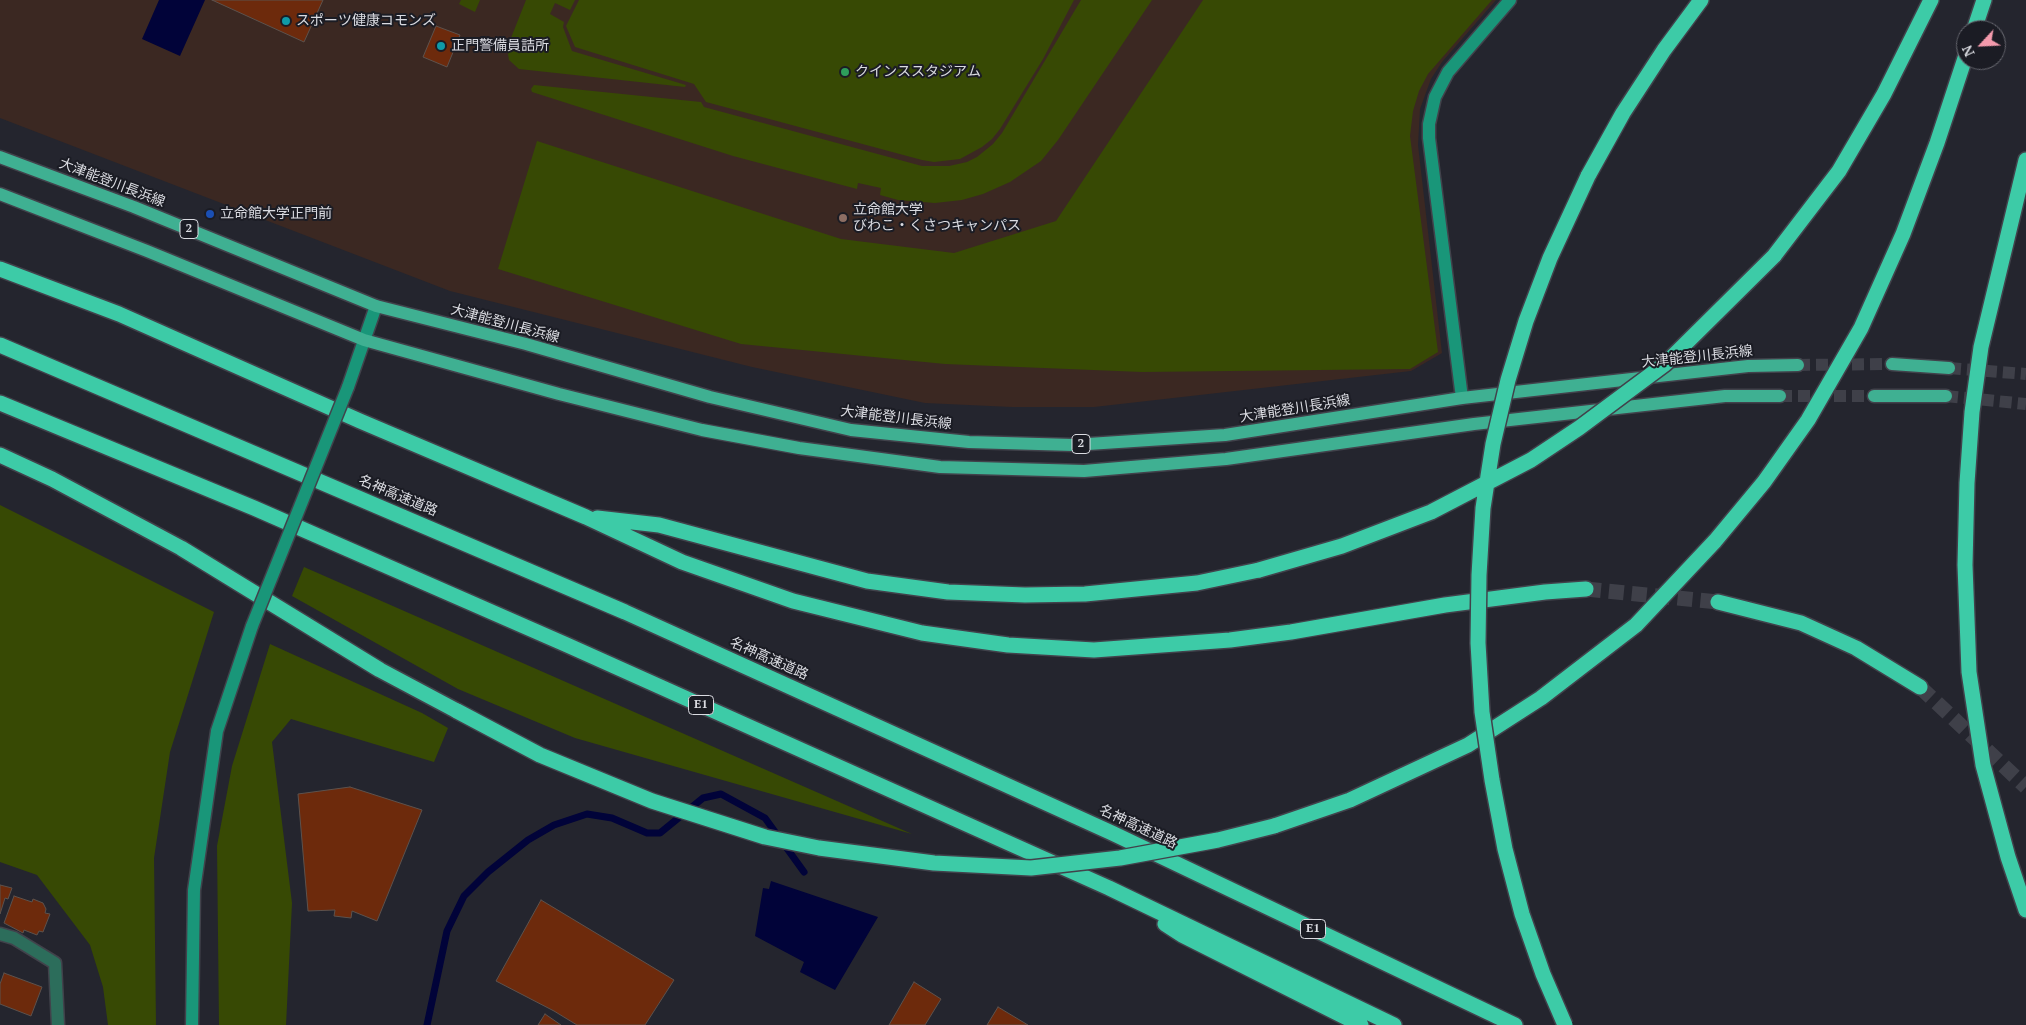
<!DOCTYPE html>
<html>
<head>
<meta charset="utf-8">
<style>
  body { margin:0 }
  #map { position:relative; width:2026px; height:1025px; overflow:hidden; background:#24252e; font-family:"PT Serif",serif }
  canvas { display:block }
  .north { position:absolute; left:1956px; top:20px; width:50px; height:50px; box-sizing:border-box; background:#1b1c24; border:1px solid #676870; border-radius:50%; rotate:245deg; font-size:14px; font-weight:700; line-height:20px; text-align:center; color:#dadbe1 }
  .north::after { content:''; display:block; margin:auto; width:18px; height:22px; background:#f39aac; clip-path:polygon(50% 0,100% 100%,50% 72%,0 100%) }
</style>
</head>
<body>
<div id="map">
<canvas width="2026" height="1025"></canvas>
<div class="north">N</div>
</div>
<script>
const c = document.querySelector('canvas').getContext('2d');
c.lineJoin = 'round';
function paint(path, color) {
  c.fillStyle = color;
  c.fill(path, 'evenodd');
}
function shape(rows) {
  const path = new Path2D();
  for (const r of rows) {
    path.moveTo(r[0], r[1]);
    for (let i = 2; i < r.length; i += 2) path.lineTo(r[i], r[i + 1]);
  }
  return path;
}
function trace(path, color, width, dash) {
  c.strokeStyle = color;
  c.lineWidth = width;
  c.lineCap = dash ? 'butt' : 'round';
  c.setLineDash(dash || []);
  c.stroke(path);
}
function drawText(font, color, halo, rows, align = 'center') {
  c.font = font + ' "PT Serif","Noto Sans JP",serif';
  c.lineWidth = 4;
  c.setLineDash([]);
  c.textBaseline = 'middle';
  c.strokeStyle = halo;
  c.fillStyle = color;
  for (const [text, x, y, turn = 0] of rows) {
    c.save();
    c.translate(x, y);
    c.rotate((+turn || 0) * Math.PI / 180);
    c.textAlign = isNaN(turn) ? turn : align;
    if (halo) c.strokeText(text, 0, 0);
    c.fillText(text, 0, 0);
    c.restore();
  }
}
paint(shape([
  [0,0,1496,0,1442,62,1431,79,1420,109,1418,145,1442,353,1411,371,1094,407,1012,407,925,403,752,367,450,291,0,118]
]), '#3b2822');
paint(shape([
  [461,0,480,0,475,12,459,4],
  [526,0,575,0,570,10,555,3,550,14,564,22,563,27,572,51,686,85,685,87,519,69,509,60,507,48],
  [579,0,1074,0,1043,59,1000,129,992,139,982,147,960,159,934,162,922,160,706,102,694,84,575,47,566,26],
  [1081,0,1152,0,1058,140,1041,161,1010,182,983,194,962,200,935,203,898,200,880,195,881,188,858,183,857,189,733,156,532,92,531,89,534,85,701,102,704,107,922,166,949,166,967,162,977,157,993,144,1002,133],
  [1203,0,1492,0,1428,74,1419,91,1413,111,1410,136,1438,352,1410,369,1142,372,945,364,741,344,498,269,537,141,841,239,954,253,1056,221],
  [0,505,214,612,170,752,154,858,156,1025,108,1025,103,987,90,945,37,875,0,862],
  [304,567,912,834,575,738,458,689,292,596],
  [270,644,422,713,448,728,434,762,291,719,272,742,292,903,286,1025,219,1025,217,846,232,766]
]), '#374904');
paint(shape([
  [159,0,205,0,180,56,142,39],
  [771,881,878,917,835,990,800,972,804,962,755,936,763,888,769,889]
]), '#010339');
trace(shape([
  [427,1025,447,931,464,896,488,872,528,840,554,825,587,814,612,818,647,833,660,833,703,798,721,794,765,818,804,872]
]), '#010339', 7);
const building = shape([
  [212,0,323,0,304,42,212,0],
  [436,26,460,35,447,67,423,57,436,26],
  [350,787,422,810,377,921,352,911,351,918,334,916,335,910,308,911,298,794,350,787],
  [0,885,12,888,8,899,5,898,0,914,0,885],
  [14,896,32,902,33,899,43,903,46,909,45,913,50,914,43,932,39,931,37,935,24,930,23,933,4,923,14,896],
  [541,900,674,980,645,1025,577,1025,554,1011,496,981,541,900],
  [4,973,42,987,31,1016,0,1004,0,984,4,973],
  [914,982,941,999,925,1025,889,1025,914,982],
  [998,1007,1028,1025,987,1025,998,1007],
  [545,1014,561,1025,538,1025,545,1014]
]);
paint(building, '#6d2a0c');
trace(building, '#5d524d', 1);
trace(shape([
  [1798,365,1892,364],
  [1949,368,2026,374],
  [1780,396,1874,396],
  [1946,396,2026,404]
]), '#3f4049', 12, [12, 6]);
trace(shape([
  [1586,589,1718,602],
  [1920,687,2026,787]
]), '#3f4049', 15, [15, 8]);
const street = shape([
  [0,934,14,938,55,963,58,1025]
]);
const secondary = shape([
  [348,387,376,306],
  [1462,398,1429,138,1429,124,1435,97,1448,72,1510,0],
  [192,1025,194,890,217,731,252,626]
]);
const primary = shape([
  [0,157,134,207,376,306,526,344,710,397,851,430,969,442,1073,445,1225,435,1462,398,1748,366,1798,365],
  [0,194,147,251,364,340,559,394,702,430,799,448,940,467,1084,471,1226,459,1474,424,1725,396,1780,396],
  [1892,364,1949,368],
  [1874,396,1946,396]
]);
const highway = shape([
  [1974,30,1984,0],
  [2026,160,1981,347,1972,412,1967,483,1965,565,1969,672,1983,765,2008,857,2026,910],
  [1588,176,1623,113,1664,50,1701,0],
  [1774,256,1839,171,1884,94,1931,0],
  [0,269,119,314,360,421,586,517,682,562,793,601,922,633,1008,645,1094,650,1230,640,1291,632,1445,605,1545,592,1586,589],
  [0,345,625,612,1112,833,1515,1025],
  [0,403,254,508,567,645,1109,888,1394,1025],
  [0,455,52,479,181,548,380,670,457,711],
  [597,518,659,525,867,581,948,592,1025,595,1085,594,1197,583,1259,570],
  [1718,602,1801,623,1856,648,1920,687],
  [1274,826,1350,800,1468,745,1541,698,1636,625,1715,541,1764,482,1808,420,1861,328,1903,234,1937,143,1966,55],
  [1165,924,1182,935,1361,1025]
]);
trace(street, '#41424b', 15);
trace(secondary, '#41424b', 15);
trace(primary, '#41424b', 15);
trace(highway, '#41424b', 18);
trace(street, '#2c6d5b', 12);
trace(secondary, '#199679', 12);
trace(primary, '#3fb092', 12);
trace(highway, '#3dcba7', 15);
const secondaryBridge = shape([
  [252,626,348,387]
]);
const highwayBridge = shape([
  [1259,570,1342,546,1431,512,1531,460,1579,428,1665,364,1774,256],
  [457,711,540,755,652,801,765,837,819,848,934,863,1031,868,1120,858,1218,840,1274,826],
  [1565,1025,1543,974,1522,914,1505,849,1492,780,1482,712,1478,643,1479,575,1483,508,1493,444,1508,380,1526,321,1550,258,1588,176]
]);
trace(secondaryBridge, '#41424b', 15, []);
trace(highwayBridge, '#41424b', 18, []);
trace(secondaryBridge, '#199679', 12);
trace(highwayBridge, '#3dcba7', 15);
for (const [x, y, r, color] of [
  [286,21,5,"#0f9aa8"],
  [441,46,5,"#0f9aa8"],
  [845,72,5,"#2e9e5b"],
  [210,214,5,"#1a4fb4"],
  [843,218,5,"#8d6e63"]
]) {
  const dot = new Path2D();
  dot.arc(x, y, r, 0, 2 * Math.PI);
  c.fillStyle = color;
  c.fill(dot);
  trace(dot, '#1b1c24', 2);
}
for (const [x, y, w] of [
  [189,229,18],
  [1081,444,18],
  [701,705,25],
  [1313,929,25]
]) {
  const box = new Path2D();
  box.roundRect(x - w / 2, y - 9.5, w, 19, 4);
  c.fillStyle = '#1b1c24';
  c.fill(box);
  trace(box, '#dadbe1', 1);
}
drawText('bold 12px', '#dadbe1', null, [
  ["2",189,229],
  ["2",1081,444],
  ["E1",701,705],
  ["E1",1313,929]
]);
drawText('14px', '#dadbe1', '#1b1c24', [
  ["スポーツ健康コモンズ",296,21],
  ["正門警備員詰所",451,46],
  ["クインススタジアム",855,72],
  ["立命館大学",853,210],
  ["びわこ・くさつキャンパス",853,226],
  ["立命館大学正門前",220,214]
], 'left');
drawText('14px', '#dadbe1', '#1b1c24', [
  ["大津能登川長浜線",112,183,21],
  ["大津能登川長浜線",505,324,15],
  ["大津能登川長浜線",1697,357,-6],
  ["大津能登川長浜線",1295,409,-9],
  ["大津能登川長浜線",896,418,7],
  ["名神高速道路",398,496,23],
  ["名神高速道路",769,659,24],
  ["名神高速道路",1138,827,25]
]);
</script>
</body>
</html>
